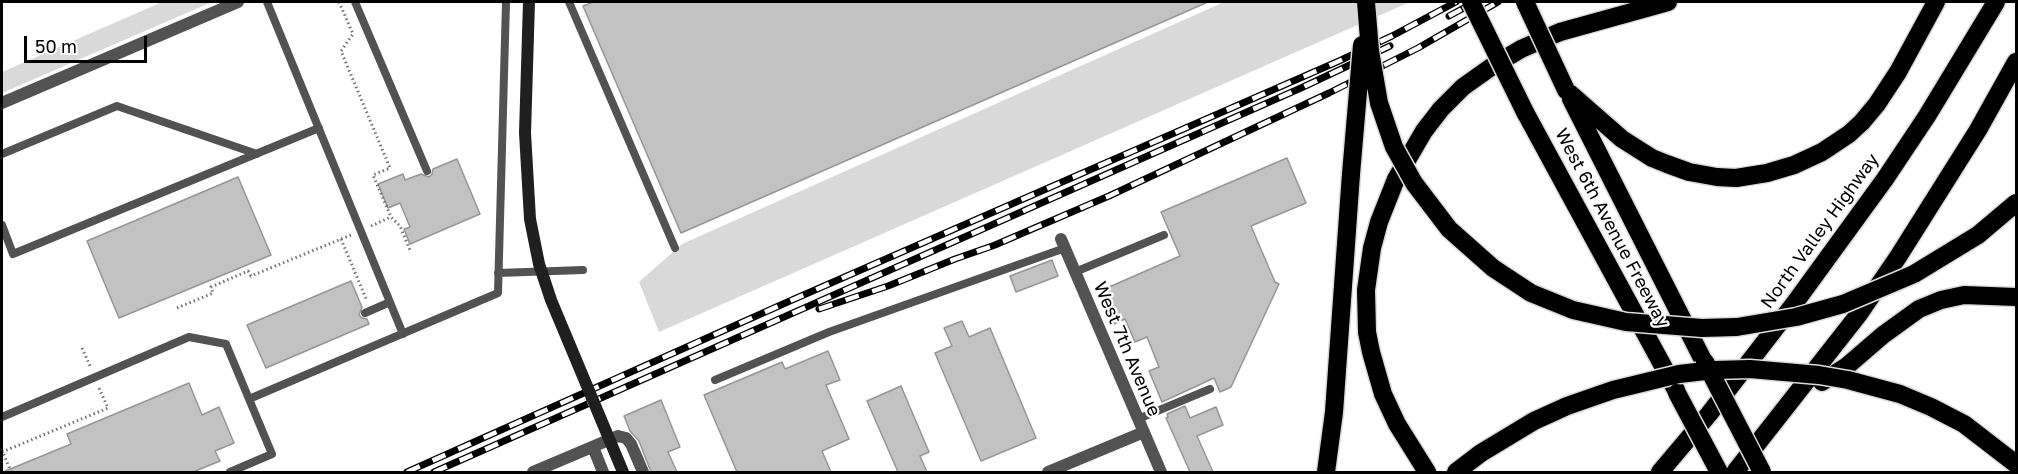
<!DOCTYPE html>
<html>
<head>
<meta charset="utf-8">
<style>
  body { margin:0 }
  #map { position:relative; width:2018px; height:474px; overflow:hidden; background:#fff; font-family:"Golos Text",sans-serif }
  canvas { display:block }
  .frame { position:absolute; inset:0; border:3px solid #000; pointer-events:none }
  .scale { position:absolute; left:24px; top:36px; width:123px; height:27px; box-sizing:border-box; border:3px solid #000; border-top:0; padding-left:8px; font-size:18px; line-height:21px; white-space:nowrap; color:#000; -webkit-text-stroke:4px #fff; paint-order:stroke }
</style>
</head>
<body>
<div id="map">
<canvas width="2018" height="474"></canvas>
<div class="frame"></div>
<div class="scale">50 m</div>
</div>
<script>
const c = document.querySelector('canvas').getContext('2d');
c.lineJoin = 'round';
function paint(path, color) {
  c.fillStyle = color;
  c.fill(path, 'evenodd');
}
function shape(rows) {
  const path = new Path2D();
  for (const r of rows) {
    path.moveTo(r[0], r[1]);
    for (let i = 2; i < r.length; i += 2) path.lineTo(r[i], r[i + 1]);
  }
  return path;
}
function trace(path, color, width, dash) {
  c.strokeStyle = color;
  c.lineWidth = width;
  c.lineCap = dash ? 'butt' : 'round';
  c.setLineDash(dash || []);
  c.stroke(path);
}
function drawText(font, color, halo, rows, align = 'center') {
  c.font = font + ' "Golos Text",sans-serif';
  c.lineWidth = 4.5;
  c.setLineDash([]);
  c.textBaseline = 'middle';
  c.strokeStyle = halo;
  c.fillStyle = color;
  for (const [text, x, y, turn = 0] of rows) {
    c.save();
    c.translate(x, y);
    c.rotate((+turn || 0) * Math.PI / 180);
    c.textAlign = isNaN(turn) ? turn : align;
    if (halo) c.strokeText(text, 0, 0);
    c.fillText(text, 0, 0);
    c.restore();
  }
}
paint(shape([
  [162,2,212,2,2,93,2,72],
  [1224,2,1410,2,659,332,639,282,682,244]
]), '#d9d9d9');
const building = shape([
  [593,2,1208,2,681,233,583,6,593,2],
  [1287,158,1306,203,1251,226,1275,282,1279,284,1231,387,1220,392,1214,378,1162,402,1149,371,1159,367,1147,337,1135,342,1125,319,1114,324,1100,291,1180,256,1161,212,1287,158],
  [457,159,480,214,410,244,404,229,410,227,400,203,388,208,378,184,403,174,405,180,421,174,429,177,432,174,433,169,457,159],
  [238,177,271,255,119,318,87,241,238,177],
  [1052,260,1058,276,1016,292,1010,276,1052,260],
  [351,281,362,307,359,315,362,318,367,319,369,324,266,368,247,325,351,281],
  [962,321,969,337,990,328,1036,438,981,461,935,353,952,346,944,328,962,321],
  [828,351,840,380,826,385,849,439,822,451,831,472,737,472,704,395,782,362,785,369,828,351],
  [189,383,202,415,219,407,234,443,215,451,220,461,193,472,3,472,71,444,67,434,189,383],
  [901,386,929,452,920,456,927,472,898,472,867,401,901,386],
  [661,400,680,447,668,452,677,472,651,472,639,441,630,431,624,416,661,400],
  [1185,406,1190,418,1216,407,1223,425,1197,436,1213,472,1190,472,1166,418,1168,417,1167,414,1185,406]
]);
paint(building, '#c2c2c2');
trace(building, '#969696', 1.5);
const motorway = shape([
  [1566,90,1622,139,1652,158,1667,164,1689,172,1717,177,1736,178,1767,173,1794,165,1822,152,1849,134,1862,122,1877,104,1898,72,1936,2],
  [1571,99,1703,360],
  [1525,112,1676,390],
  [1822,382,1847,366,1883,335,1919,309,1941,300,1964,295,2016,297],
  [1326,472,1334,412,1351,174],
  [1427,472,1397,424,1383,394,1371,352,1367,332,1366,290,1372,248,1379,222,1396,179,1424,131,1441,109,1463,87,1494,65,1521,49,1560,32,1668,2],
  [1456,472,1481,453],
  [1660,472,1709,414,1794,304,1885,179,1927,116,1996,2],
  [1735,472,1859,314,1898,257,1978,130,2016,62]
]);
trace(motorway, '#dbdbdb', 21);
trace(shape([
  [339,2,353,34,341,51,390,168,373,175,391,217,400,226,410,250],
  [371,226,391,217],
  [341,239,367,301],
  [177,308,213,293,211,287,248,271,251,276,351,235],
  [82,348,91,368],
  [2,450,11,472],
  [2,452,108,408,99,388]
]), '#747474', 3, [1.5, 3]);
trace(shape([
  [267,2,403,334],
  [355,2,427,171],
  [569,2,675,248],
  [2,154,117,106,257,154],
  [2,225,13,254,319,128],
  [1075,272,1164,235],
  [498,273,583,270],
  [365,313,390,302],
  [715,380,829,332,1065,248],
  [249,399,498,293,506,2],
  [2,417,189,337,226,344,272,454,230,472],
  [1138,419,1210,389]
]), '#525252', 8);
trace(shape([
  [2,103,238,2],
  [1061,239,1161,472],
  [593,447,603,472],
  [533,472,618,436,626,438,631,444,643,472],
  [1048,472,1144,432]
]), '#525252', 12);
trace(motorway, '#000', 18);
const rail = shape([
  [1449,16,1475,2],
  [819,309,888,286,955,259,995,245,1109,196,1329,93,1418,48,1498,2],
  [407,472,792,300,1339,61,1392,36,1456,2],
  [434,472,1301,88,1390,46]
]);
trace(rail, '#000', 7);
trace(rail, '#fff', 4.5, [14]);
const motorwayBridge = shape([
  [1366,2,1370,51,1379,103,1394,147,1414,183,1449,229,1493,268,1531,293,1573,310,1626,322,1702,328,1737,327,1796,317,1843,304,1914,274,1978,235,2016,203],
  [1471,2,1525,112],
  [1525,2,1566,90],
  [1351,174,1362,45],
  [1705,362,1762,472],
  [1677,393,1719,472],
  [1481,453,1534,421,1567,406,1613,390,1679,374,1714,370,1750,369,1819,375,1848,380,1900,394,1931,407,1964,424,2016,464]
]);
trace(motorwayBridge, '#dbdbdb', 21, []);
trace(shape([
  [529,2,525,133,530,219,539,264,551,300,623,472]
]), '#1f1f1f', 12);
trace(motorwayBridge, '#000', 18);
drawText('18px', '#000', '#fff', [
  ["West 6th Avenue Freeway",1612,228,62],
  ["North Valley Highway",1820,231,-54],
  ["West 7th Avenue",1127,349,67]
]);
</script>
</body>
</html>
